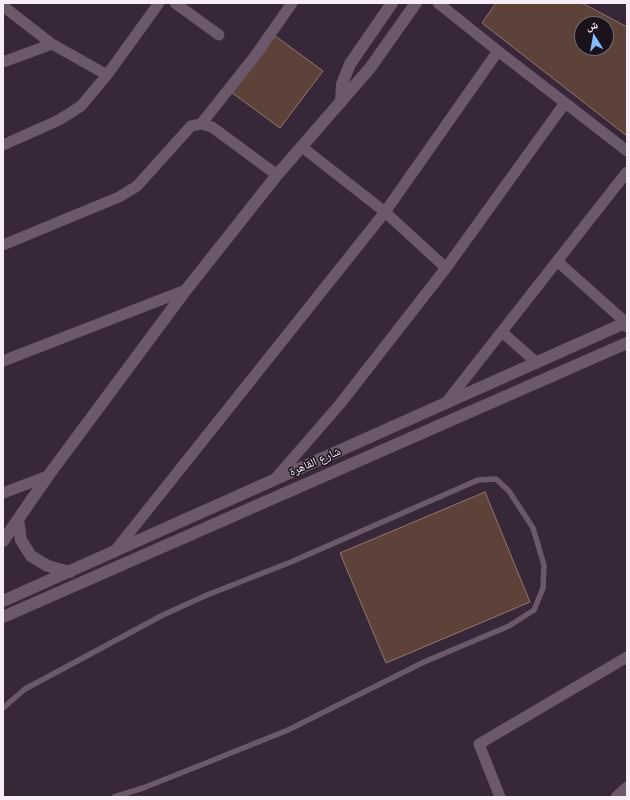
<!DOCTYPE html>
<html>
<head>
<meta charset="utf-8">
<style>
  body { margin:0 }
  #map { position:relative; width:630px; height:800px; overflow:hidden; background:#382739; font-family:"DM Sans","Noto Naskh Arabic",sans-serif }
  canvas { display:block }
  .frame { position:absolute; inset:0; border:4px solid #f8ecf8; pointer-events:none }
  .north { position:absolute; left:574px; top:16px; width:40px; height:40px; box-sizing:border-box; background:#1b131b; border:1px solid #736a73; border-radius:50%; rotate:349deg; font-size:11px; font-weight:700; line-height:16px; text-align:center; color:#f8ecf8 }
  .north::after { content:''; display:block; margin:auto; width:14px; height:18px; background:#83bcfb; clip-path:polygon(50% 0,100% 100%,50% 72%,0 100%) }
</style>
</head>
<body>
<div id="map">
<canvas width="630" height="800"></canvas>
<div class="frame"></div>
<div class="north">ش</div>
</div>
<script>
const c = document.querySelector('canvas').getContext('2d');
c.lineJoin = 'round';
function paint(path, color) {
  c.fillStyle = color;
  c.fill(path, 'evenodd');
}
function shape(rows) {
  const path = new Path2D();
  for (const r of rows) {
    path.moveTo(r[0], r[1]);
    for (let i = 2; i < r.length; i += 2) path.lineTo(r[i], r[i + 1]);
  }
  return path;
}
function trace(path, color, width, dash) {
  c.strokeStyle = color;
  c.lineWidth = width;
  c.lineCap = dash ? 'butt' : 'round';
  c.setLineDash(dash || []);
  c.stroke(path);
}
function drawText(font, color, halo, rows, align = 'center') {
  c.font = font + ' "DM Sans","Noto Naskh Arabic",sans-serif';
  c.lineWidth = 3;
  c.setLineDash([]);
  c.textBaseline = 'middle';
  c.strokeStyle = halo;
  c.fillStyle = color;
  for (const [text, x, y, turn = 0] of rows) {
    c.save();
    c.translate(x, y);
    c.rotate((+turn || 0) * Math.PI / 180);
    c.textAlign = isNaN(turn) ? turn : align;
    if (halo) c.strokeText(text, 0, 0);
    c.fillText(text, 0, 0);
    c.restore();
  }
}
const building = shape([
  [496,3,582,3,627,27,627,136,482,23,496,3],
  [582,24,606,24,606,48,582,48,582,24],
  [274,35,323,71,280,128,231,92,274,35],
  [485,492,530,602,386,663,340,553,485,492]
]);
paint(building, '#5c4239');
trace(building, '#94776d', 1);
trace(shape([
  [3,708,25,689,163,615,207,595,291,562,478,480,496,479,509,491,533,528,544,565,543,588,534,610,509,626,424,662,288,730,206,763,143,788,114,797]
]), '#6b586b', 5.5);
trace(shape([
  [175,3,219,35],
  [438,3,498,51,627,151],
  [3,6,52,44,107,75],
  [3,62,52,44],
  [201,124,255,56,292,3],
  [3,145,59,120,81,106,107,75,159,3],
  [302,147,385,212,446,268],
  [3,245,119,197,137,186,191,126,201,124,212,127,277,175],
  [557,261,622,319,627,327],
  [502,332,537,363],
  [3,361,186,290],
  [445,404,627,172],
  [274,480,340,404,446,268,565,103],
  [3,493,48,476],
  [114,552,385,212,498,51],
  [500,797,479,744,627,657],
  [616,797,627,787]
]), '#6b586b', 11);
trace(shape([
  [341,102,342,84,350,64,392,3],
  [18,519,21,540,31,556,48,566,70,572],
  [3,541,48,476,186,290,277,175,370,68,416,3],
  [3,601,627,322],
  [3,617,627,343]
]), '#6b586b', 12);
drawText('12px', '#f8ecf8', '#1b131b', [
  ["شارع القاهرة",315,462,-24]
]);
</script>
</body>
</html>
